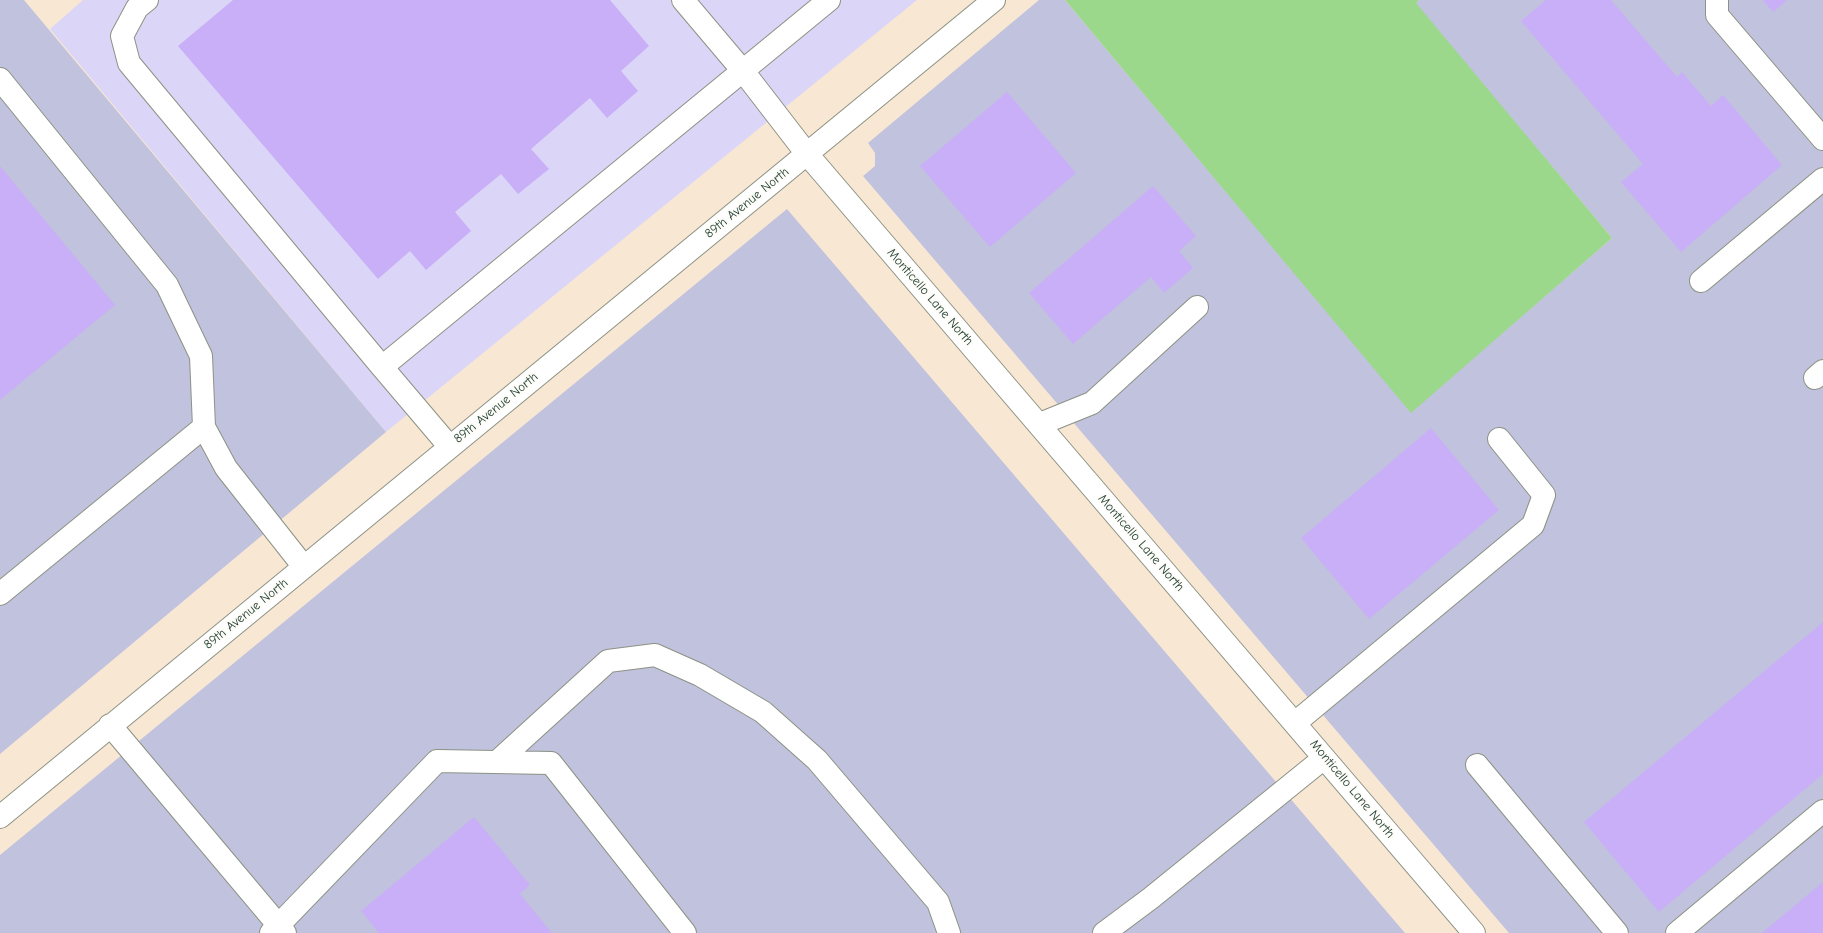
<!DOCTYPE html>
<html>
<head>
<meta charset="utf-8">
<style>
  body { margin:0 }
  canvas { display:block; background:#f8e7d3 }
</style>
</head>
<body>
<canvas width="1823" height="933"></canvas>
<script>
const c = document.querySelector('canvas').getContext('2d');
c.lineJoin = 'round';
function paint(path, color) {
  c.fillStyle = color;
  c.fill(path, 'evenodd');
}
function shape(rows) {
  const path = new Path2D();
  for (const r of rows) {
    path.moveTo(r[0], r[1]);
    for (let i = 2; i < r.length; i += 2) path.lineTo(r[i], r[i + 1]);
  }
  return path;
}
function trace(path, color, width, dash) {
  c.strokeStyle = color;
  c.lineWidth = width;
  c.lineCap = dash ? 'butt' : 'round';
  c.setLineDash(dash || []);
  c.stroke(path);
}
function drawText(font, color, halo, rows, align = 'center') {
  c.font = font + ' "Comic Neue",sans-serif';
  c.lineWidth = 4;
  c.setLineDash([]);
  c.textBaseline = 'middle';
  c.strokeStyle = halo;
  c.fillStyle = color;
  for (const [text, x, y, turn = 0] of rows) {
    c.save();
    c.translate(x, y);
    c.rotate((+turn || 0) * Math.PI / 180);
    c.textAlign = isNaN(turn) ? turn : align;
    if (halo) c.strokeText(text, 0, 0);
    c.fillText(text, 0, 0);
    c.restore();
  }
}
paint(shape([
  [83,0,917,0,386,432,50,29]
]), '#dbd6f7');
paint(shape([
  [0,0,24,0,386,432,0,754],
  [1039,0,1065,0,1411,412,1612,238,1415,3,1419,0,1823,0,1823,933,1509,933,863,176,875,166,875,153,868,143],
  [787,209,1405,933,0,933,0,855]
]), '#c1c2dd');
paint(shape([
  [1065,0,1419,0,1416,3,1612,238,1411,413]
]), '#9bd88c');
paint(shape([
  [233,0,610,0,649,46,621,71,638,91,607,118,590,98,531,149,549,169,518,194,501,174,455,212,471,231,426,270,410,251,378,279,178,46],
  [1546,0,1611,0,1677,77,1682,72,1711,106,1723,95,1782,165,1681,252,1621,182,1643,164,1521,21],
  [1763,0,1787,0,1773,12],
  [1007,92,1076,173,990,247,920,166],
  [0,166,115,305,0,400],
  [1153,186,1196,236,1179,251,1193,268,1164,293,1151,277,1073,344,1029,293],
  [1431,428,1499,510,1369,619,1301,538],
  [1823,622,1823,774,1659,912,1584,822],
  [474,817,530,885,520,894,552,933,379,933,361,911],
  [1823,882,1823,933,1762,933]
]), '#c9aff7');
const minor = shape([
  [147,0,137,8,122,36,129,63,382,367],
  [683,0,743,71,807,154,1474,933],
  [1717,0,1717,15,1823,139],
  [0,79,167,285,201,356,204,427,226,468,304,567],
  [1701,281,1823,179],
  [1815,378,1823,371],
  [1040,424,1092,403,1197,307],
  [449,446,382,367,829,0],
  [0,594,204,427],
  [1295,723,1533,525,1544,495,1499,439],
  [110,725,285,933],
  [497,762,608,661,655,655,700,675,763,712,817,760,938,902,949,933],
  [1477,765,1617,933],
  [0,817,994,0],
  [271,933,437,761,551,763,685,933],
  [1104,933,1151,898,1324,758],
  [1677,933,1823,811]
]);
trace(minor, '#8c9284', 24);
trace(minor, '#fff', 22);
drawText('13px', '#1f3d34', '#fdfcf7', [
  ["89th Avenue North",747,203,-39],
  ["Monticello Lane North",930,297,49],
  ["89th Avenue North",496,408,-39],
  ["Monticello Lane North",1141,543,49],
  ["89th Avenue North",246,614,-39],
  ["Monticello Lane North",1352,789,50]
]);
</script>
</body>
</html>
